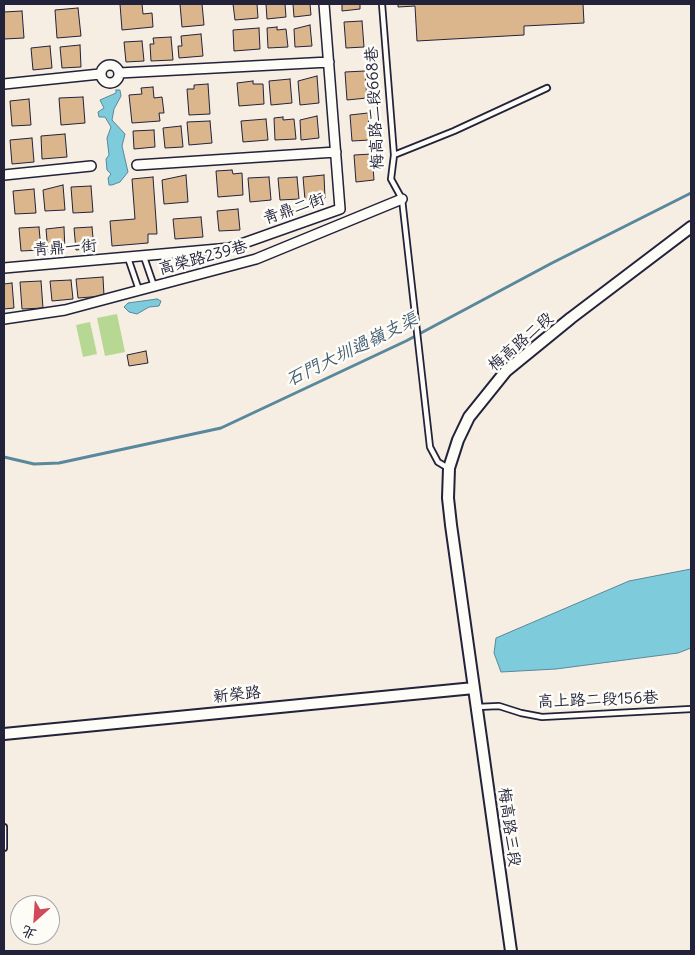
<!DOCTYPE html>
<html>
<head>
<meta charset="utf-8">
<style>
  body { margin:0 }
  #map { position:relative; width:695px; height:955px; overflow:hidden; background:#f6eee2; font-family:Delius,"LXGW WenKai TC",sans-serif }
  canvas { display:block }
  .frame { position:absolute; inset:0; border:5px solid #22223b; pointer-events:none }
  .north { position:absolute; left:10px; top:895px; width:50px; height:50px; box-sizing:border-box; background:#fdfcf7; border:1px solid #a5a5ac; border-radius:50%; rotate:206deg; font-size:14px; font-weight:700; line-height:20px; text-align:center; color:#22223b }
  .north::after { content:''; display:block; margin:auto; width:18px; height:22px; background:#d1495b; clip-path:polygon(50% 0,100% 100%,50% 72%,0 100%) }
</style>
</head>
<body>
<div id="map">
<canvas width="695" height="955"></canvas>
<div class="frame"></div>
<div class="north">北</div>
</div>
<script>
const c = document.querySelector('canvas').getContext('2d');
c.lineJoin = 'round';
function paint(path, color) {
  c.fillStyle = color;
  c.fill(path, 'evenodd');
}
function shape(rows) {
  const path = new Path2D();
  for (const r of rows) {
    if (r.length === 3) {
      path.moveTo(r[0] + r[2], r[1]);
      path.arc(r[0], r[1], r[2], 0, 2 * Math.PI);
      continue;
    }
    path.moveTo(r[0], r[1]);
    for (let i = 2; i < r.length; i += 2) path.lineTo(r[i], r[i + 1]);
  }
  return path;
}
function trace(path, color, width, dash) {
  c.strokeStyle = color;
  c.lineWidth = width;
  c.lineCap = dash ? 'butt' : 'round';
  c.setLineDash(dash || []);
  c.stroke(path);
}
function drawText(font, color, halo, rows, align = 'center') {
  c.font = font + ' Delius,"LXGW WenKai TC",sans-serif';
  c.lineWidth = 5;
  c.setLineDash([]);
  c.textBaseline = 'middle';
  c.strokeStyle = halo;
  c.fillStyle = color;
  for (const [text, x, y, turn = 0] of rows) {
    c.save();
    c.translate(x, y);
    c.rotate((+turn || 0) * Math.PI / 180);
    c.textAlign = isNaN(turn) ? turn : align;
    if (halo) c.strokeText(text, 0, 0);
    c.fillText(text, 0, 0);
    c.restore();
  }
}
paint(shape([
  [117,314,125,352,105,356,97,318],
  [90,322,97,354,83,357,76,325]
]), '#b6d892');
const water = shape([
  [116,90,120,90,121,96,114,109,112,120,125,134,122,146,128,172,120,182,112,185,109,185,108,178,111,174,107,170,106,159,109,155,107,138,111,127,105,117,99,117,98,112,104,108,100,100,116,93,116,90],
  [157,299,161,301,159,306,149,307,137,314,129,312,124,307,128,303,157,299],
  [691,569,691,648,678,653,556,669,501,672,494,653,496,638,629,581,691,569]
]);
paint(water, '#7ecbdc');
trace(water, '#59879c', 1);
trace(shape([
  [4,457,34,464,59,463,221,428,406,341,552,263,691,193]
]), '#59879c', 3);
const building = shape([
  [120,4,142,4,143,14,152,13,153,27,122,30,120,4],
  [180,4,202,4,204,25,182,27,180,4],
  [233,4,257,4,258,18,235,20,233,4],
  [266,4,285,4,286,17,267,19,266,4],
  [293,4,310,4,311,15,294,17,293,4],
  [342,4,360,4,360,9,342,11,342,4],
  [398,4,583,4,584,23,524,26,524,35,417,41,415,6,398,7,398,4],
  [78,8,81,36,57,38,55,10,78,8],
  [22,11,24,38,4,39,4,12,22,11],
  [362,21,364,47,346,48,344,22,362,21],
  [310,25,312,46,295,47,294,29,310,25],
  [277,27,277,30,286,29,288,47,268,48,267,28,277,27],
  [259,28,260,49,234,51,233,30,259,28],
  [201,34,203,56,179,58,178,46,182,46,181,36,201,34],
  [171,37,173,60,151,61,150,44,154,44,153,38,171,37],
  [142,41,144,61,126,62,124,42,142,41],
  [80,45,81,67,62,68,60,47,80,45],
  [50,46,52,68,33,70,31,48,50,46],
  [365,71,367,98,347,100,345,72,365,71],
  [317,76,319,103,300,105,298,81,317,76],
  [290,79,292,103,271,105,269,81,290,79],
  [253,81,253,84,263,84,264,104,239,106,237,83,253,81],
  [208,84,210,114,189,115,187,89,194,89,194,85,208,84],
  [153,87,154,98,162,97,164,113,159,113,160,121,132,123,129,95,142,94,141,88,153,87],
  [83,97,85,123,61,125,59,98,83,97],
  [29,99,31,125,12,126,10,101,29,99],
  [368,113,370,140,352,141,350,115,368,113],
  [317,116,319,138,301,140,300,120,317,116],
  [283,117,283,120,294,119,296,139,275,140,274,118,283,117],
  [266,119,268,140,243,142,241,121,266,119],
  [210,121,212,143,189,145,187,122,210,121],
  [181,126,183,147,165,148,163,128,181,126],
  [154,130,155,147,134,149,133,131,154,130],
  [65,134,67,157,42,159,41,136,65,134],
  [32,138,34,162,12,164,10,140,32,138],
  [372,154,374,180,356,182,354,155,372,154],
  [232,170,233,174,242,173,243,195,218,197,216,171,232,170],
  [186,175,188,202,164,204,162,180,186,175],
  [324,175,325,198,305,200,303,177,324,175],
  [153,177,157,234,148,234,148,243,112,246,110,221,135,219,132,179,153,177],
  [269,177,271,200,250,202,248,178,269,177],
  [297,177,299,199,280,200,278,178,297,177],
  [63,185,65,210,45,211,43,190,63,185],
  [91,186,93,212,73,213,71,187,91,186],
  [34,189,36,213,15,214,13,191,34,189],
  [238,209,240,230,219,231,217,211,238,209],
  [201,217,203,237,175,239,173,219,201,217],
  [39,227,41,250,21,251,19,228,39,227],
  [64,227,65,251,48,252,46,229,64,227],
  [92,227,94,248,76,250,74,228,92,227],
  [103,277,104,296,78,298,76,279,103,277],
  [71,280,73,299,52,301,50,281,71,280],
  [41,281,43,308,22,309,20,282,41,281],
  [12,283,14,308,4,309,4,284,12,283],
  [146,351,148,363,129,366,127,355,146,351]
]);
paint(building, '#dbb68c');
trace(building, '#22223b', 1);
const service = shape([
  [382,4,394,155,391,179,402,199,430,447,438,462,448,468],
  [394,155,454,131,547,88],
  [144,257,154,286],
  [128,258,139,290],
  [477,707,499,706,521,713,542,717,691,709],
  [4,827,4,848]
]);
const minor = shape([
  [110,74,9],
  [119,73,329,62],
  [4,84,100,74],
  [137,165,336,152],
  [4,175,91,166],
  [4,268,230,248,340,209,324,4],
  [4,319,65,310,256,259,402,199]
]);
const tertiary = shape([
  [4,734,474,688],
  [511,951,451,525,448,498,449,468,458,440,469,417,506,371,571,318,691,227]
]);
trace(service, '#22223b', 8);
trace(minor, '#22223b', 12);
trace(tertiary, '#22223b', 14);
trace(service, '#fdfcf7', 4.5);
trace(minor, '#fdfcf7', 9);
trace(tertiary, '#fdfcf7', 10);
drawText('16px', '#22223b', '#fdfcf7', [
  ["梅高路二段668巷",375,108,-93],
  ["青鼎二街",294,209,-19],
  ["青鼎一街",65,248,-4],
  ["高榮路239巷",203,258,-15],
  ["梅高路二段",521,342,-41],
  ["新榮路",237,695,-6],
  ["高上路二段156巷",598,700,-2],
  ["梅高路三段",509,827,82]
]);
drawText('italic 18px', '#425d73', '#fdfcf7', [
  ["石門大圳過嶺支渠",352,350,-26]
]);
</script>
</body>
</html>
